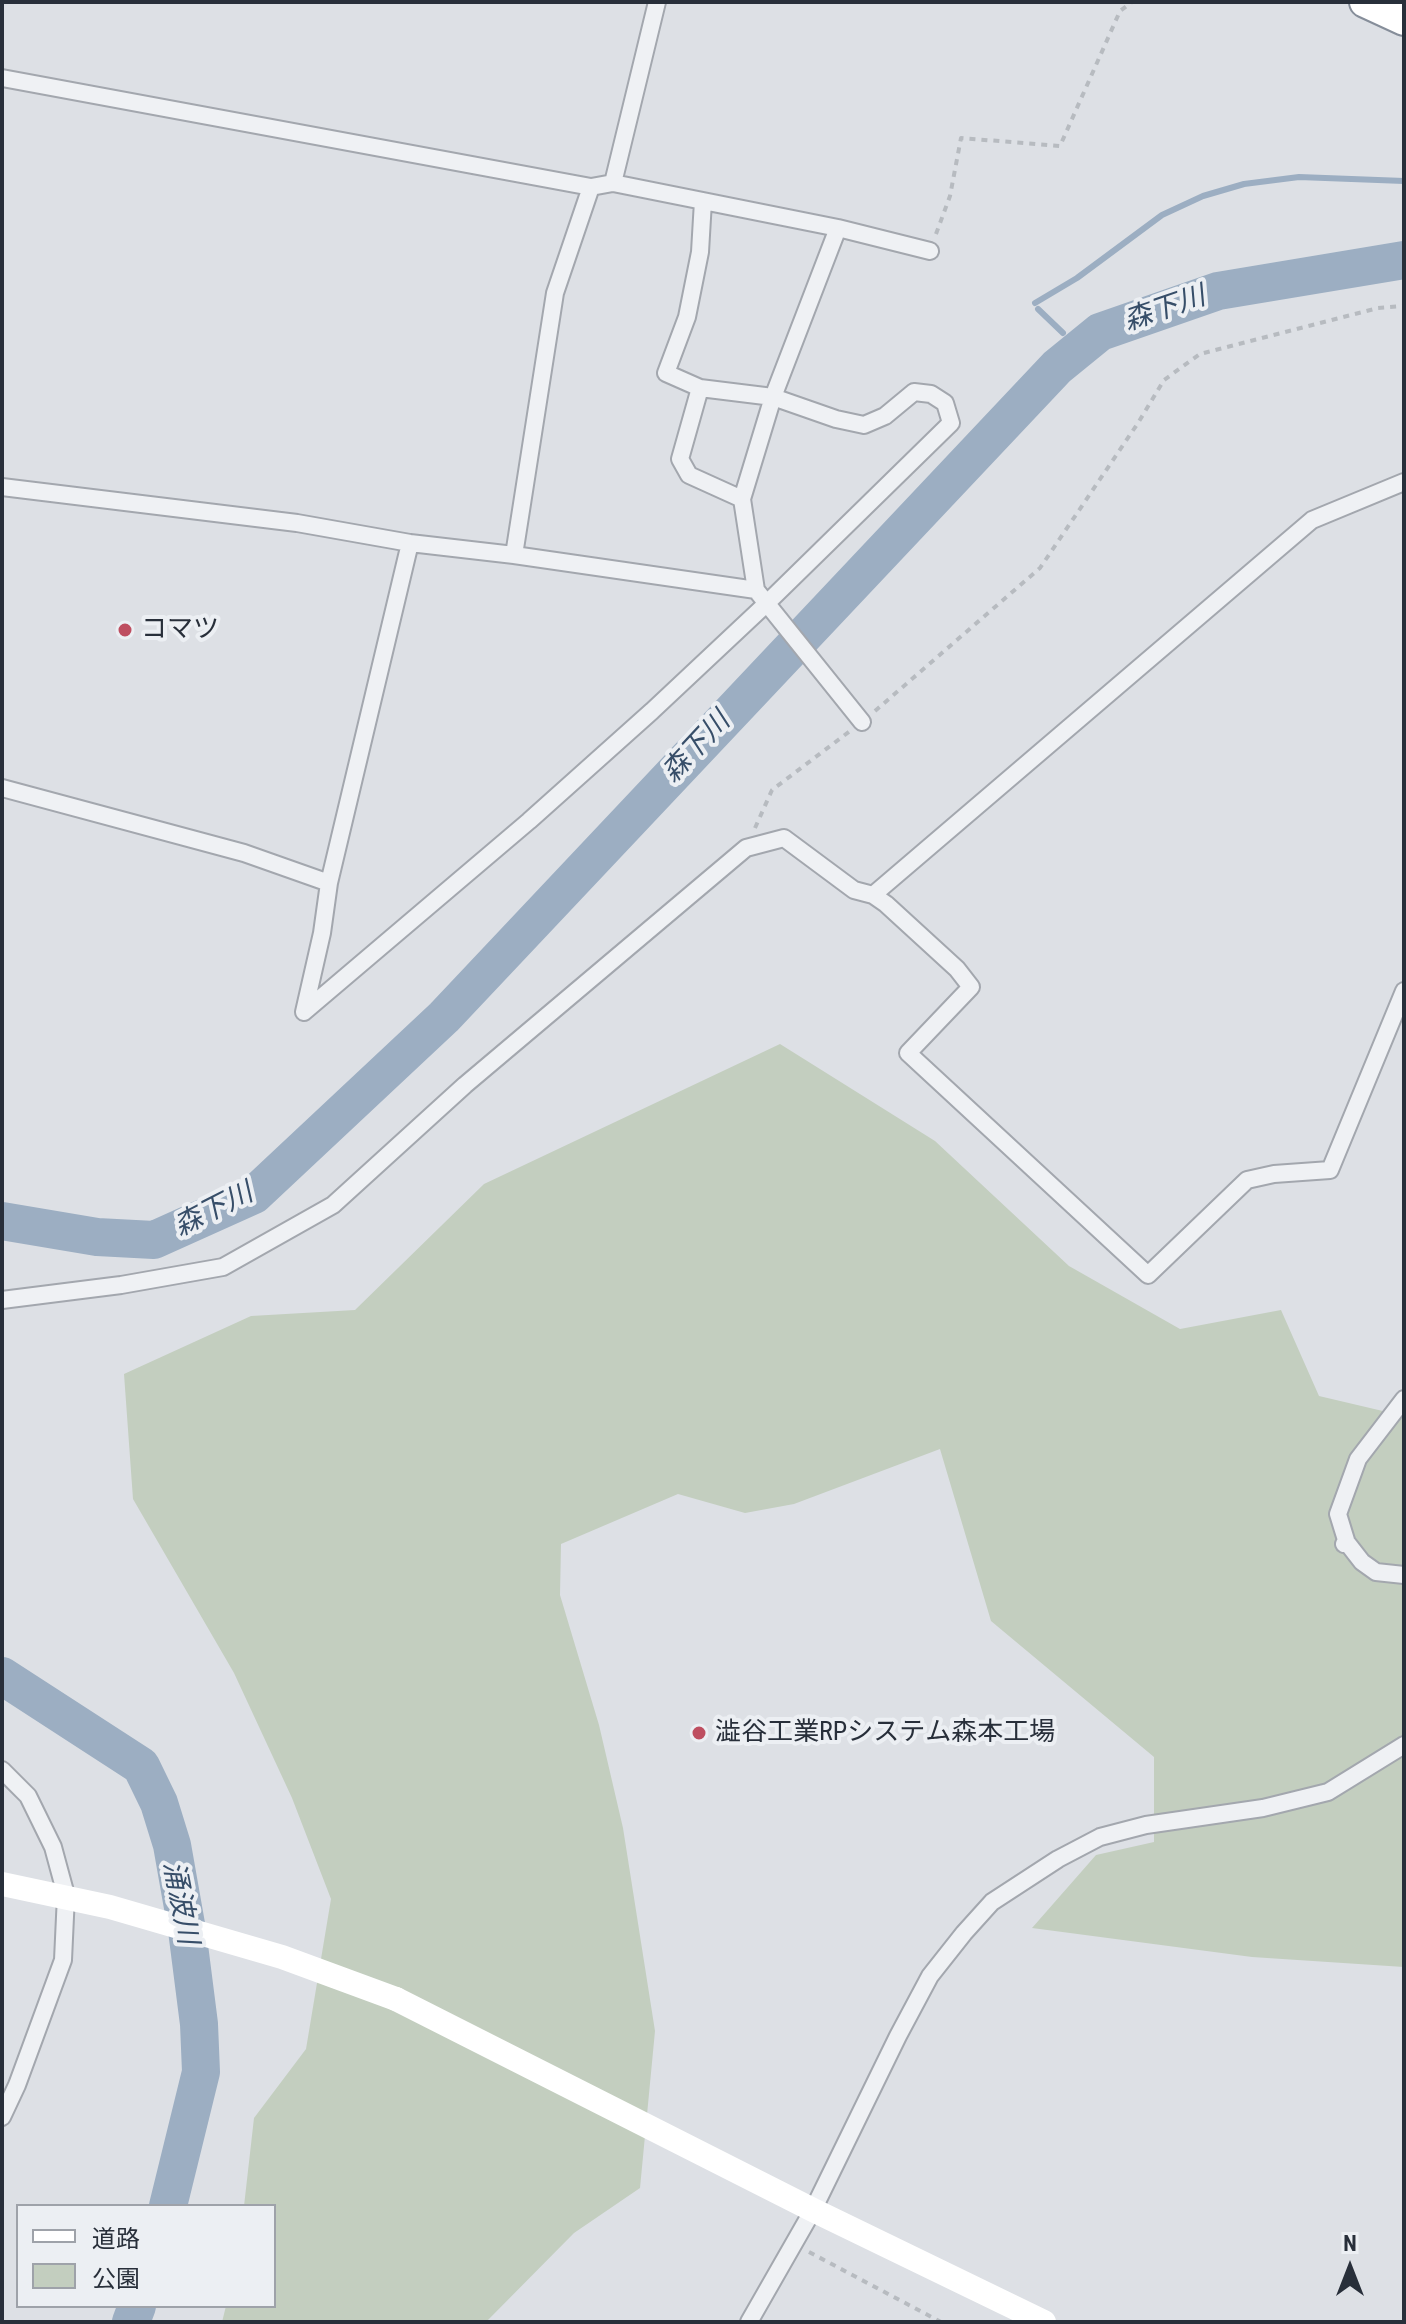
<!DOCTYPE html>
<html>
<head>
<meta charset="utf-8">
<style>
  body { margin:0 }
  #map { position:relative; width:1406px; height:2324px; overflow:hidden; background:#dde0e5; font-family:"Roboto Condensed","Noto Sans JP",sans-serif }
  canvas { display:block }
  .frame { position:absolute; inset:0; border:4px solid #282f3a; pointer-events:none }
  .legend { position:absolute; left:16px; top:2204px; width:260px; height:104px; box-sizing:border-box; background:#eceff3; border:2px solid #9ea2a9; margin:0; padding:10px 14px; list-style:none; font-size:24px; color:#282f3a }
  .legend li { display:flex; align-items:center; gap:16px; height:40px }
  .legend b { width:40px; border:2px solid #9ea2a9 }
  .north { position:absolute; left:1310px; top:2228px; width:80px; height:80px; -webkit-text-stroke:6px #eceff3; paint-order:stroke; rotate:0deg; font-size:22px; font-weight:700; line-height:32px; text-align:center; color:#282f3a }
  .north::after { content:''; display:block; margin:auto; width:28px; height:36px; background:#282f3a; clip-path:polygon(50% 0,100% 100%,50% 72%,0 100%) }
</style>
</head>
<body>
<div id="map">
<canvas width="1406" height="2324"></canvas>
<div class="frame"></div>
<ul class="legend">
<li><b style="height:10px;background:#fff"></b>道路</li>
<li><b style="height:22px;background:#c3cebf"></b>公園</li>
</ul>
<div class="north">N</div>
</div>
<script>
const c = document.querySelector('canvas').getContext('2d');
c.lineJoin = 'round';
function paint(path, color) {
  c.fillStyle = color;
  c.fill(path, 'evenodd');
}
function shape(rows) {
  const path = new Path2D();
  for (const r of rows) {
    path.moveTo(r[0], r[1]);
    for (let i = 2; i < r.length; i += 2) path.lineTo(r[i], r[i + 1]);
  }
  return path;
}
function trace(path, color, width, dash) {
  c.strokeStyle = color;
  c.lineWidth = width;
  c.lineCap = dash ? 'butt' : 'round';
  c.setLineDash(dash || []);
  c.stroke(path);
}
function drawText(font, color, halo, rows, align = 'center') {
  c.font = font + ' "Roboto Condensed","Noto Sans JP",sans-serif';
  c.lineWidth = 8;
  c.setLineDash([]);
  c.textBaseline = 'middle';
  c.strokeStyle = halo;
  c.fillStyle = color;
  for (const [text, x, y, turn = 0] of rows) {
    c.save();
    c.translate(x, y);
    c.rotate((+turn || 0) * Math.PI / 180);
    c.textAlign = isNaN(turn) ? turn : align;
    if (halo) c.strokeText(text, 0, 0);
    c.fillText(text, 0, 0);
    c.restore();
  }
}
paint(shape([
  [780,1044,935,1141,1069,1266,1180,1329,1281,1310,1319,1396,1404,1416,1404,1967,1252,1957,1032,1928,1096,1855,1154,1842,1154,1757,991,1621,940,1449,794,1504,745,1513,678,1494,561,1544,560,1595,599,1725,623,1828,655,2031,640,2188,574,2233,486,2322,222,2322,226,2306,274,2306,274,2206,244,2206,254,2118,306,2049,331,1899,292,1798,234,1673,133,1499,124,1374,251,1316,355,1310,484,1184]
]), '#c3cebf');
trace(shape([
  [1035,303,1077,278,1162,215,1203,196,1244,184,1299,177,1404,181],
  [1038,309,1063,333]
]), '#9caec2', 6);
trace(shape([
  [2,1221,97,1237,154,1240,254,1195,444,1017,1057,367,1100,332,1218,291,1404,260],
  [2,1676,141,1766,159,1803,172,1845,187,1930,199,2024,201,2072,168,2206],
  [131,2322,137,2306]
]), '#9caec2', 38);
const street = shape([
  [2,78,591,187,613,183,657,2],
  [613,183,838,228,930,251],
  [838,228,773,397,742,499,756,590,862,722],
  [700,388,680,459,689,475,742,499],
  [2,487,297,523,410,543,514,555,756,590],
  [514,555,555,293,591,187],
  [2,788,244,853,329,883,410,543],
  [873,895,1312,520,1404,482],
  [304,1012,529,821,652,711,765,605,951,423,945,403,931,394,914,392,885,416,864,425,836,419,773,397,700,388,666,373,687,317,700,252,703,201],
  [304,1012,322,933,329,883],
  [2,1300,121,1285,223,1267,333,1205,465,1085,746,848,784,838,854,890,873,895,886,904,957,969,971,987,908,1053,1148,1275,1247,1180,1274,1174,1330,1170,1404,991],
  [1404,1399,1358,1459,1338,1514,1346,1540,1344,1544,1348,1544,1362,1562,1376,1572,1404,1575],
  [2,1770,28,1796,53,1847,66,1895,63,1960,17,2085,2,2117],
  [749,2322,813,2210,898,2036,930,1976,964,1933,992,1902,1058,1859,1100,1837,1146,1825,1263,1808,1328,1792,1404,1745]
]);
const highway = shape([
  [1365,2,1404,20]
]);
trace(street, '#a3a7ae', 20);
trace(highway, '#868e9a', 34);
trace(shape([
  [936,234,950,196,961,138,1060,146,1120,11,1132,2],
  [875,711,1040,568,1138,423,1164,380,1200,354,1378,308,1404,306],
  [755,828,772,790,850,731],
  [809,2252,941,2322]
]), '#b7bbc0', 4, [6, 6]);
trace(street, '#eff1f4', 16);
trace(shape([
  [396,1999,813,2210,1044,2322]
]), '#fff', 24);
trace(highway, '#fff', 30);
trace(shape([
  [2,1884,110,1907,282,1957,396,1999]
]), '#fff', 24);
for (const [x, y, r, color] of [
  [125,630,8,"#be4e60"],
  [699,1733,8,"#be4e60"]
]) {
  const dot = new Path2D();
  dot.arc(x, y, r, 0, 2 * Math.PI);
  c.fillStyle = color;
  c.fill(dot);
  trace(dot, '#eceff3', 3);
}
drawText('26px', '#282f3a', '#eceff3', [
  ["コマツ",141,630],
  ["澁谷工業RPシステム森本工場",715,1733]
], 'left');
drawText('italic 28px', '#374e69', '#eceff3', [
  ["森下川",1165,310,-19],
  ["森下川",697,748,-47],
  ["森下川",214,1211,-27],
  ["涌波川",179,1903,79]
]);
</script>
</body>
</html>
